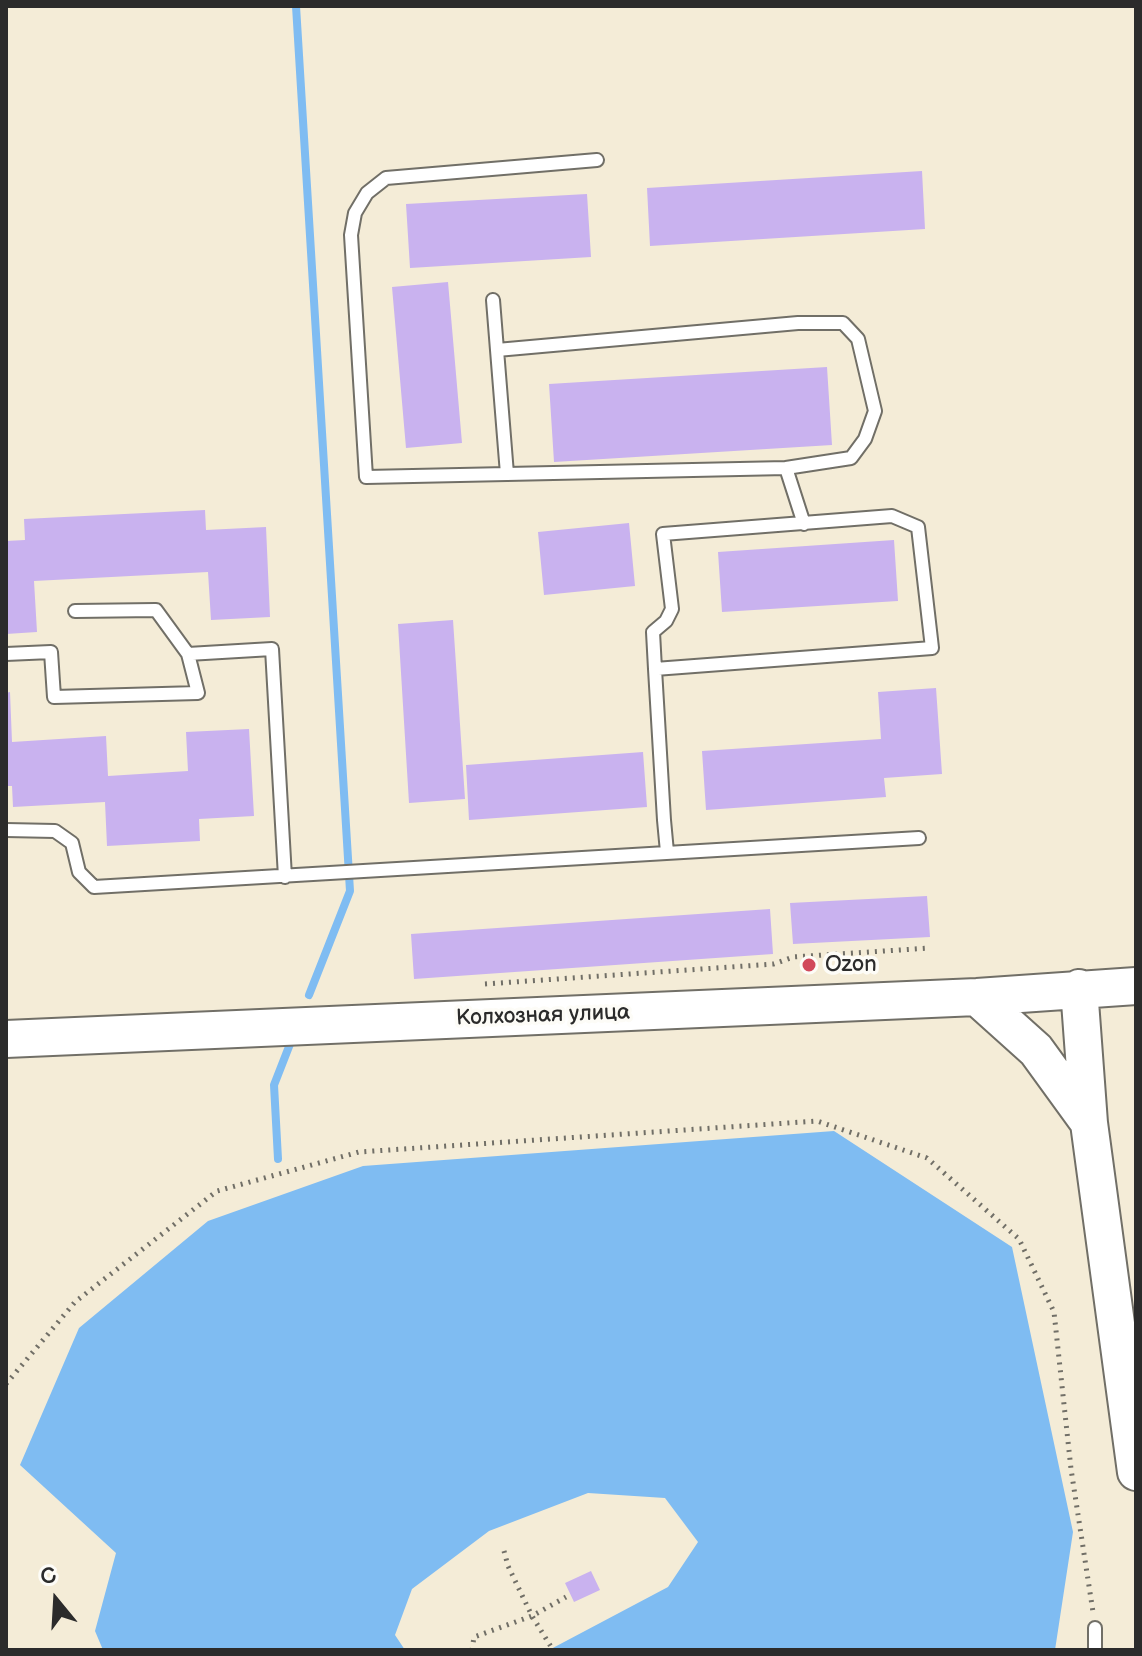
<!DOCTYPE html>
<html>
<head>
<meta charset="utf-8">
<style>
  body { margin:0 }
  #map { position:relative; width:1142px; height:1656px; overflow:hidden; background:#f4ecd7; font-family:"Balsamiq Sans",sans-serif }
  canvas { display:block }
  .frame { position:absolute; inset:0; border:8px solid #2b2b2b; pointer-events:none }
  .north { position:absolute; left:16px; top:1560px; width:80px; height:80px; -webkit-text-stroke:6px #fdfcf7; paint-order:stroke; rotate:342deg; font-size:22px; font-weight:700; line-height:32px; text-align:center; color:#2b2b2b }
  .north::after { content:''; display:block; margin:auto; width:28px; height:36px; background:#2b2b2b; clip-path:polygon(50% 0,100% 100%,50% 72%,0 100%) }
</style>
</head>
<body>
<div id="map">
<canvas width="1142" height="1656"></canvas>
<div class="frame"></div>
<div class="north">С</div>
</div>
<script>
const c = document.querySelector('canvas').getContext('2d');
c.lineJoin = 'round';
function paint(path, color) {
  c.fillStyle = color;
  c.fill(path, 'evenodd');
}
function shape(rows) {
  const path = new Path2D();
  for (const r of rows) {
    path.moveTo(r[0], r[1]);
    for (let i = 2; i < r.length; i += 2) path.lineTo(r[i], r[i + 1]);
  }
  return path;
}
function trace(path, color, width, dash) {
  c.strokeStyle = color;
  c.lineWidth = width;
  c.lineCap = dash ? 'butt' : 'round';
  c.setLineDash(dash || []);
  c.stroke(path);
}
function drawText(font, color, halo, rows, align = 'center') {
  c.font = font + ' "Balsamiq Sans",sans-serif';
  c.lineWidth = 7;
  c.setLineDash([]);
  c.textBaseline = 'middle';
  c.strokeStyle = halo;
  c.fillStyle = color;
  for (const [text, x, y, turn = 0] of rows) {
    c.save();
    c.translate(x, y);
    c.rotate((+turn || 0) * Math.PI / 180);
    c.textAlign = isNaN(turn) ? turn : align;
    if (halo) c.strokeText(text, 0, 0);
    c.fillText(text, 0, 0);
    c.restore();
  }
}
paint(shape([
  [834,1131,1012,1247,1073,1532,1055,1650,549,1650,668,1587,698,1542,665,1498,588,1493,489,1531,412,1589,395,1635,405,1650,103,1650,95,1631,116,1553,20,1465,79,1328,208,1221,363,1166]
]), '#7fbcf2');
trace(shape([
  [296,6,350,891,309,995],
  [278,1159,274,1085,290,1044]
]), '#7fbcf2', 8);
paint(shape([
  [922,171,925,229,650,246,647,188],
  [587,194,591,257,410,268,406,204],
  [448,282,462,443,406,448,392,287],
  [827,367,832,445,554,462,549,384],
  [205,510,206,530,266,527,270,617,211,620,208,572,34,581,37,632,6,634,6,541,25,540,24,519],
  [629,523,635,586,544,595,538,532],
  [894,540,898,601,722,612,718,552],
  [453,620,465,799,409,803,398,624],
  [936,688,942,774,884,778,886,797,706,810,702,751,881,739,878,692],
  [10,692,12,742,106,736,108,776,188,771,186,732,249,729,254,816,199,819,200,841,107,846,105,802,13,807,12,786,6,786,6,693],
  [643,752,647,807,469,820,466,765],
  [927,896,930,937,793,944,790,903],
  [770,909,773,954,414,979,411,934],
  [591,1571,600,1590,574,1602,565,1583]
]), '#c9b2ef');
const lane = shape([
  [493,300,497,350],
  [786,468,507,474,497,350,798,323,843,323,858,339,875,411,865,439,851,458,786,468,804,524],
  [507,474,366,477,351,235,355,213,367,193,386,178,597,160],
  [75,611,156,610,188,654,272,649,285,877],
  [6,654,51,652,54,697,198,693,188,654],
  [655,669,932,648,918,527,892,516,663,534,672,609,666,621,653,632,655,669,664,820,667,852],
  [6,830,55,831,72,843,79,872,94,887,919,838],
  [1095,1650,1095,1628]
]);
const secondary = shape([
  [1079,988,1089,1123,1136,1472],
  [977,997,1036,1050,1089,1123],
  [6,1039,977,997,1136,986]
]);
trace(lane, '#716f67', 16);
trace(secondary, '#716f67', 40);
trace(shape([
  [485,984,774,964,793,957,930,948],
  [6,1384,75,1302,217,1191,359,1152,817,1121,927,1158,1019,1239,1054,1312,1071,1469,1093,1612],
  [504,1551,508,1566,532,1616,553,1650],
  [472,1650,474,1637,532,1616,566,1597]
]), '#716f67', 5, [2, 6]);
trace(lane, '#fff', 12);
trace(secondary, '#fff', 36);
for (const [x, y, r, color] of [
  [809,965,8,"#d1495b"]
]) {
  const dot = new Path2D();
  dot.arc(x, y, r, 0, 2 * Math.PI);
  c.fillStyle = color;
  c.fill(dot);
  trace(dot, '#fdfcf7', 3);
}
drawText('22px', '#2b2b2b', '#fdfcf7', [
  ["Ozon",825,965]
], 'left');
drawText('22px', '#2b2b2b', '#fdfcf7', [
  ["Колхозная улица",543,1016,-2]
]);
</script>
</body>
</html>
